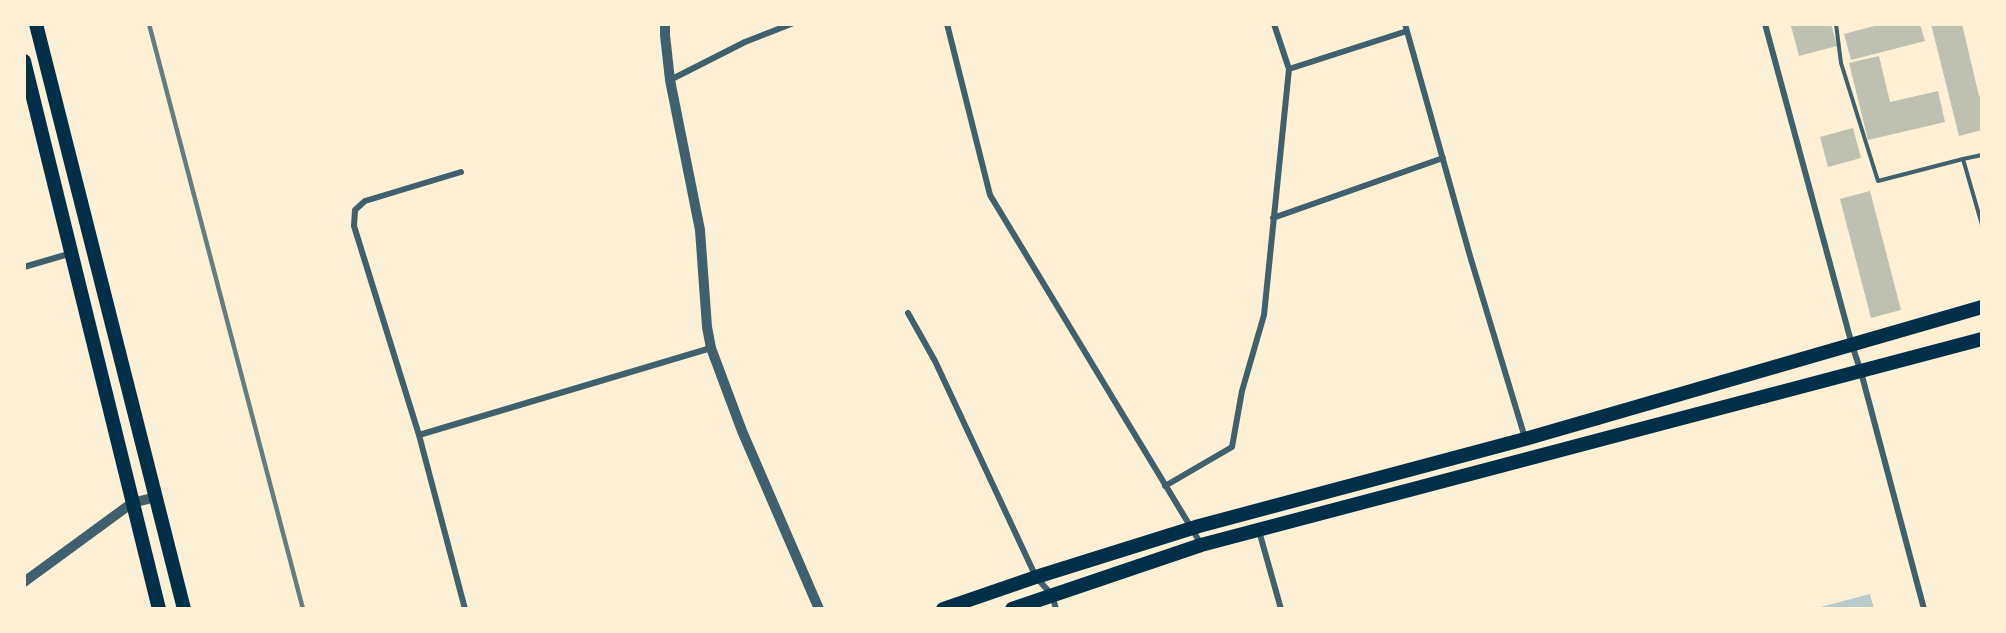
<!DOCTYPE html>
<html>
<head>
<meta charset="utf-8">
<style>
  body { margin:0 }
  #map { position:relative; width:2006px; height:633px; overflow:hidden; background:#fdf0d5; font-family:"Fira Sans",sans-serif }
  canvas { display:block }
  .frame { position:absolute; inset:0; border:26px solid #fdf0d5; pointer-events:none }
</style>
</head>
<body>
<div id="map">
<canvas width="2006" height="633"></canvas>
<div class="frame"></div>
</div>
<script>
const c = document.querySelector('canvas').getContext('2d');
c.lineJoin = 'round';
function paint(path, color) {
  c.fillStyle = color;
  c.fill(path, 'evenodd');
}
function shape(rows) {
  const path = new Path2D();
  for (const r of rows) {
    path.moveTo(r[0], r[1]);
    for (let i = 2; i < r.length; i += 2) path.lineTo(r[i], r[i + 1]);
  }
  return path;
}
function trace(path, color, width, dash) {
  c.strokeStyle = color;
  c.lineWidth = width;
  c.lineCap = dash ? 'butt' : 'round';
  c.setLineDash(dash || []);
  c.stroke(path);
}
paint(shape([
  [1870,594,1874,609,1813,609]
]), '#b9caca');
paint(shape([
  [1797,24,1831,24,1837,46,1799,56,1791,26],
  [1882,24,1920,24,1925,41,1851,60,1844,34],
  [1931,24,1962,24,1979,96,1982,95,1982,130,1959,136],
  [1879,56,1890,102,1938,91,1945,122,1868,140,1849,63],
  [1853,128,1861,158,1828,167,1820,137],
  [1870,191,1901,310,1871,318,1840,199]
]), '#bec0b2');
trace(shape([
  [1836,24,1841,63,1878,181,1963,159],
  [1982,155,1963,159,1982,225]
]), '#3f606c', 4);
trace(shape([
  [947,24,990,195,1201,544],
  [1274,24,1289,69],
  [1405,24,1470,256,1525,438],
  [1765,24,1852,345,1861,372,1924,609],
  [670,80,745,42,791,24],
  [461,172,365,201,355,210,354,226,419,435,465,609],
  [1273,218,1443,158],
  [24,267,72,253],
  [908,313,935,361,1036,577,1052,595,1056,609],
  [419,435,711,348],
  [1165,486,1232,447,1242,391,1264,315,1289,69,1407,31],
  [1259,531,1281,609]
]), '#3f606c', 6);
trace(shape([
  [665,24,665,35,670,80,700,230,707,327,711,348,742,431,819,609],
  [24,582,132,503,156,497]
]), '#3f606c', 10);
trace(shape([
  [36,24,184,609],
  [24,61,159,609],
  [943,609,1036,577,1199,526,1525,439,1982,307],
  [1012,609,1201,545,1982,339]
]), '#003049', 14);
trace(shape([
  [149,24,303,609]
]), '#657d81', 4.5);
</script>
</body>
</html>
